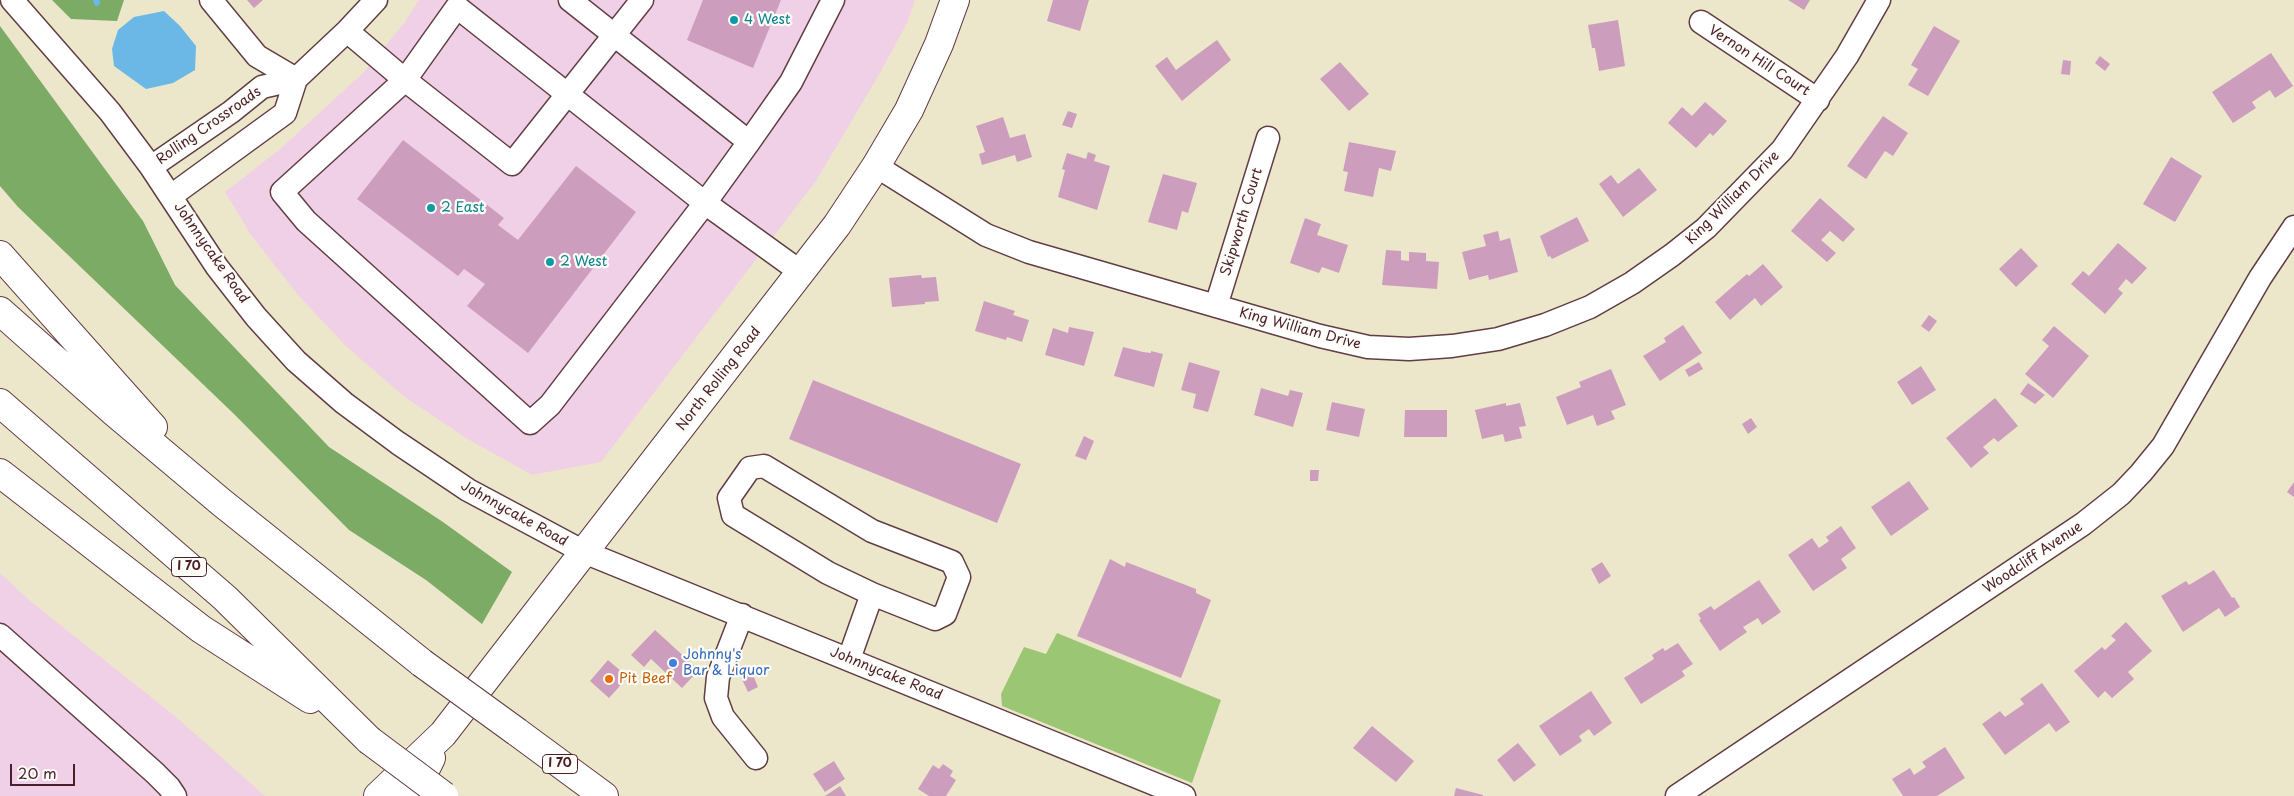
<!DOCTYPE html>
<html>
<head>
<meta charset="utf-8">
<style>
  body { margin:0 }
  #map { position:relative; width:2294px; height:796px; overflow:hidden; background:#ece7cb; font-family:"Playpen Sans",sans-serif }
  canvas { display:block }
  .scale { position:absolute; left:10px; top:764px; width:65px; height:22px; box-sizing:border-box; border:2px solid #4a1f2b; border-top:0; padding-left:6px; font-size:15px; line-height:18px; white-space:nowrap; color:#4a1f2b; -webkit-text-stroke:4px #fdfcf7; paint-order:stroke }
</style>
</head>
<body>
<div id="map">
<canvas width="2294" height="796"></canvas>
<div class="scale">20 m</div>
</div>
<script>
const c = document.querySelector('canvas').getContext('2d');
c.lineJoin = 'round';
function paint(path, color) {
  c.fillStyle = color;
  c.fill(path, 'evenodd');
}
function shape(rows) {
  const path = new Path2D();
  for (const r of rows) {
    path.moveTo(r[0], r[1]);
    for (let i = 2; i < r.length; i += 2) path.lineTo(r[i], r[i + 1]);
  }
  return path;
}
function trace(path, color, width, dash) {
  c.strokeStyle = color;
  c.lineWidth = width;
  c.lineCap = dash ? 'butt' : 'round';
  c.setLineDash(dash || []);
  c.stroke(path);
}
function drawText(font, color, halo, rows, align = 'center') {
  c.font = font + ' "Playpen Sans",sans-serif';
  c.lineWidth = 4.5;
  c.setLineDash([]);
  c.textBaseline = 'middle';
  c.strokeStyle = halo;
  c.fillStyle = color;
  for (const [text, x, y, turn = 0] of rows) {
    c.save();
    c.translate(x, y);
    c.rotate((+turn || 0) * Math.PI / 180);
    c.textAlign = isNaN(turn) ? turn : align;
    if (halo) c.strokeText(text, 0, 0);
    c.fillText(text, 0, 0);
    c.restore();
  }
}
paint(shape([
  [419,0,915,0,907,23,880,73,816,181,601,462,532,475,466,438,402,395,346,346,298,295,251,235,225,192,279,150,364,72,405,22],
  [0,573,29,600,176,717,265,796,0,796]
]), '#efd0e6');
paint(shape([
  [1057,633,1221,700,1192,783,1002,706,1001,694,1024,647,1046,654]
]), '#9bc673');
paint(shape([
  [52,0,124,0,117,21,71,19],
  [0,26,143,221,175,285,329,447,443,522,512,572,482,624,426,580,349,530,234,414,18,207,0,186]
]), '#7cab65');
paint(shape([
  [164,11,180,26,196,46,195,70,173,83,146,89,114,66,112,49,118,30,134,17]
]), '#6bb7e5');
trace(shape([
  [96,0,97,3]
]), '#6bb7e5', 6);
paint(shape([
  [247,0,263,0,254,8],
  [703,0,781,0,753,68,687,40],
  [1053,0,1089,0,1080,31,1047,21],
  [1788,0,1810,0,1804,10],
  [1618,20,1625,66,1599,71,1595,48,1592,48,1588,25],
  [1934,26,1960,41,1928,96,1908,85,1918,69,1911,65],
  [1217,40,1231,60,1182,101,1155,66,1167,57,1176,70],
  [2271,53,2293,86,2275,98,2270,90,2252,102,2256,108,2233,123,2212,92],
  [2100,56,2110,64,2105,71,2095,63],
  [2063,60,2071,61,2070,75,2061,74],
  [1340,62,1369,94,1349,111,1320,79],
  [1705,102,1727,121,1713,136,1710,133,1696,148,1668,123,1682,107,1692,116],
  [1068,111,1077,114,1072,128,1062,125],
  [1883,116,1908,133,1893,156,1885,151,1866,179,1847,166],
  [1003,117,1010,138,1025,134,1032,157,1017,162,1015,155,982,165,979,154,985,152,976,126],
  [403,140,504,218,498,225,518,240,576,166,636,212,528,353,467,306,485,284,464,269,458,276,357,199],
  [1349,142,1396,151,1391,171,1379,168,1373,197,1344,191,1348,172,1343,171],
  [1088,152,1096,155,1094,161,1110,166,1097,210,1058,197,1065,170,1062,169,1067,153,1086,159],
  [2171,157,2202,176,2175,222,2143,204],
  [1639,168,1657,190,1623,217,1599,184,1611,175,1618,184],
  [1163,174,1197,183,1188,213,1182,211,1177,230,1148,222],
  [1820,198,1855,229,1843,242,1830,231,1821,240,1836,253,1827,262,1791,231],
  [1577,217,1589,241,1552,259,1550,256,1548,257,1540,236],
  [1305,218,1321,224,1317,235,1348,245,1339,273,1322,267,1319,273,1290,263],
  [1498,231,1500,241,1510,238,1518,272,1489,280,1488,275,1469,280,1462,252,1486,246,1483,235],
  [2118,243,2147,268,2132,284,2126,279,2118,289,2123,293,2105,314,2071,284,2083,271,2089,276],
  [2021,248,2038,266,2016,287,1999,269],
  [1386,250,1401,251,1401,260,1409,261,1409,252,1426,253,1426,261,1439,262,1437,289,1382,285],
  [1763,264,1783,287,1761,306,1755,298,1730,320,1715,302,1747,274,1749,276],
  [921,275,922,278,936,277,939,301,925,302,925,304,892,307,889,278],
  [984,301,1015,311,1013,315,1029,320,1022,342,1007,337,1006,340,975,331],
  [1929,315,1937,321,1929,332,1921,326],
  [1683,325,1702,353,1660,381,1643,356,1666,342,1664,338],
  [2054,326,2089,356,2053,398,2025,374,2049,346,2042,340],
  [1069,327,1094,332,1084,366,1045,355,1053,328,1068,333],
  [1123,347,1143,352,1151,353,1151,351,1163,354,1154,387,1114,376],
  [1189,362,1220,371,1208,412,1193,408,1196,394,1181,390],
  [1699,362,1703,369,1689,377,1685,370],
  [1921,366,1936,390,1912,405,1897,382],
  [1611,369,1626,405,1611,411,1615,419,1597,426,1593,415,1567,425,1556,397,1581,387,1579,382],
  [813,380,1021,464,997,523,789,439],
  [2028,383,2045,395,2035,404,2020,394],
  [1261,388,1288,396,1290,390,1303,393,1293,427,1254,415],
  [1995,398,2018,426,1998,442,1994,438,1983,447,1989,453,1971,468,1946,438],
  [1332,402,1365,409,1359,437,1326,430],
  [1506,403,1506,406,1520,403,1526,426,1519,427,1522,438,1505,442,1503,434,1482,439,1475,410],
  [1405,410,1447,410,1447,437,1404,437],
  [1751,418,1757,427,1748,434,1742,424],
  [1084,436,1094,441,1086,460,1075,456],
  [1310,470,1319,470,1318,481,1310,481],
  [1909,481,1929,509,1891,536,1871,507],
  [2294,482,2294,497,2287,492],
  [1841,526,1856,548,1841,559,1847,568,1813,591,1788,555,1812,538,1819,548,1829,541,1826,537],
  [1110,559,1125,567,1126,562,1196,589,1196,593,1211,600,1181,678,1077,636],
  [1602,562,1611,576,1599,584,1591,569],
  [2214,570,2232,598,2234,597,2240,607,2225,617,2219,608,2183,632,2161,596,2186,581,2189,585],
  [1759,580,1781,612,1762,625,1758,618,1743,627,1747,632,1720,651,1699,620,1701,619,1698,614,1711,606,1714,610],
  [2126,622,2152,651,2128,672,2134,679,2112,698,2105,691,2098,698,2074,671,2102,647,2105,650,2116,640,2111,636],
  [655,630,699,670,682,688,651,659,644,667,631,655],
  [1678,643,1693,664,1682,671,1685,676,1641,704,1624,678,1654,659,1652,655,1663,648,1665,651],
  [608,660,628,677,609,698,590,681],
  [750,668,758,687,748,692,739,673],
  [2042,683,2070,722,2056,732,2049,723,2005,755,1982,724,2000,711,2005,717,2024,704,2020,699],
  [1591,691,1612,723,1594,736,1589,729,1579,736,1582,741,1560,756,1539,726],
  [1372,726,1414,761,1396,782,1353,748],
  [1518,743,1536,765,1514,782,1497,760],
  [1945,747,1965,778,1937,796,1903,796,1892,779,1910,768,1914,775,1926,767,1922,762],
  [834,761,845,779,825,792,813,774],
  [943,764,953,771,950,776,956,780,946,796,929,796,918,789,933,765,939,769],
  [840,786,846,796,825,796],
  [1456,788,1483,795,1483,796,1454,796]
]), '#cd9dbd');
const minor = shape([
  [12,0,110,112,151,167,217,267,256,317,296,361,344,403,398,443,468,490,584,552,1184,796],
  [211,0,257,56,296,79],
  [570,0,749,142],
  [1701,22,1818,100],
  [347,31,405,80,512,164,642,0],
  [876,166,986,235,1029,252,1320,336,1368,347,1409,349,1452,346,1498,339,1545,325,1590,307,1632,283,1672,255,1706,228,1782,150,1847,56,1879,0],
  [151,167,231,112,262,87,296,79,347,31,376,0],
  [171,196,285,113,296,79],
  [802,273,705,203,457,7,405,80,282,192,306,221,530,423,550,405,705,203,749,142,791,82,833,0],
  [1216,306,1268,138],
  [742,615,718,677,716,698,723,717,756,758],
  [0,635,155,773,169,787,175,796],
  [849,659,872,594,935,619,945,614,959,577,952,562,872,531,764,466,750,468,729,498,733,515,828,573,872,594],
  [1677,796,2083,524,2121,494,2141,473,2163,446,2260,278,2294,227]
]);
const major = shape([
  [378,796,443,734,837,225,876,166,909,110,939,44,955,0],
  [412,796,431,758]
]);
const highway = shape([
  [0,255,153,427],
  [0,311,114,412,221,502,422,663],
  [0,403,225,598,369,740],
  [0,473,201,629,310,699],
  [517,732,604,796]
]);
trace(minor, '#623d43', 25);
trace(major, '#623d43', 30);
trace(highway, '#623d43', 30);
trace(minor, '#fff', 22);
trace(major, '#fff', 28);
trace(highway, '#fff', 28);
const highwayBridge = shape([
  [422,663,517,732],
  [369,740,444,796]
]);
trace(highwayBridge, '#623d43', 30, []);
trace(highwayBridge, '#fff', 28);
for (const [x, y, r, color] of [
  [734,20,5,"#0f9aa8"],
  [431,208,5,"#0f9aa8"],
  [550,262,5,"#0f9aa8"],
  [673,663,5,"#3f7fe0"],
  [609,679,5,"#e8710a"]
]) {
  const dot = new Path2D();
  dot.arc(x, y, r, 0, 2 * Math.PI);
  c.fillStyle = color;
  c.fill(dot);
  trace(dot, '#fdfcf7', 2);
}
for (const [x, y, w] of [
  [189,567,35],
  [560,764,35]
]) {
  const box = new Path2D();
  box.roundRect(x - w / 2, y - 9.5, w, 19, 4);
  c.fillStyle = '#fdfcf7';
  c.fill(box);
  trace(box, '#4a1f2b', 1);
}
drawText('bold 12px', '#4a1f2b', null, [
  ["I 70",189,567],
  ["I 70",560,764]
]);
drawText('14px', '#0d838f', '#fdfcf7', [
  ["4 West",744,20],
  ["2 East",441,208],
  ["2 West",560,262]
], 'left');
drawText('14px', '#4a1f2b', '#fdfcf7', [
  ["Vernon Hill Court",1759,61,33],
  ["Rolling Crossroads",209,126,-35],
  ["King William Drive",1733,198,-45],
  ["Skipworth Court",1242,222,-73],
  ["Johnnycake Road",211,253,55],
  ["King William Drive",1300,329,15],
  ["North Rolling Road",719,379,-52],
  ["Johnnycake Road",514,514,29],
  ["Woodcliff Avenue",2033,558,-34],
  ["Johnnycake Road",886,674,22]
]);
drawText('14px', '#366cbe', '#fdfcf7', [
  ["Johnny's",683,655],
  ["Bar & Liquor",683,671]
], 'left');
drawText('14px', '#c56008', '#fdfcf7', [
  ["Pit Beef",619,679]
], 'left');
</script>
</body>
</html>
